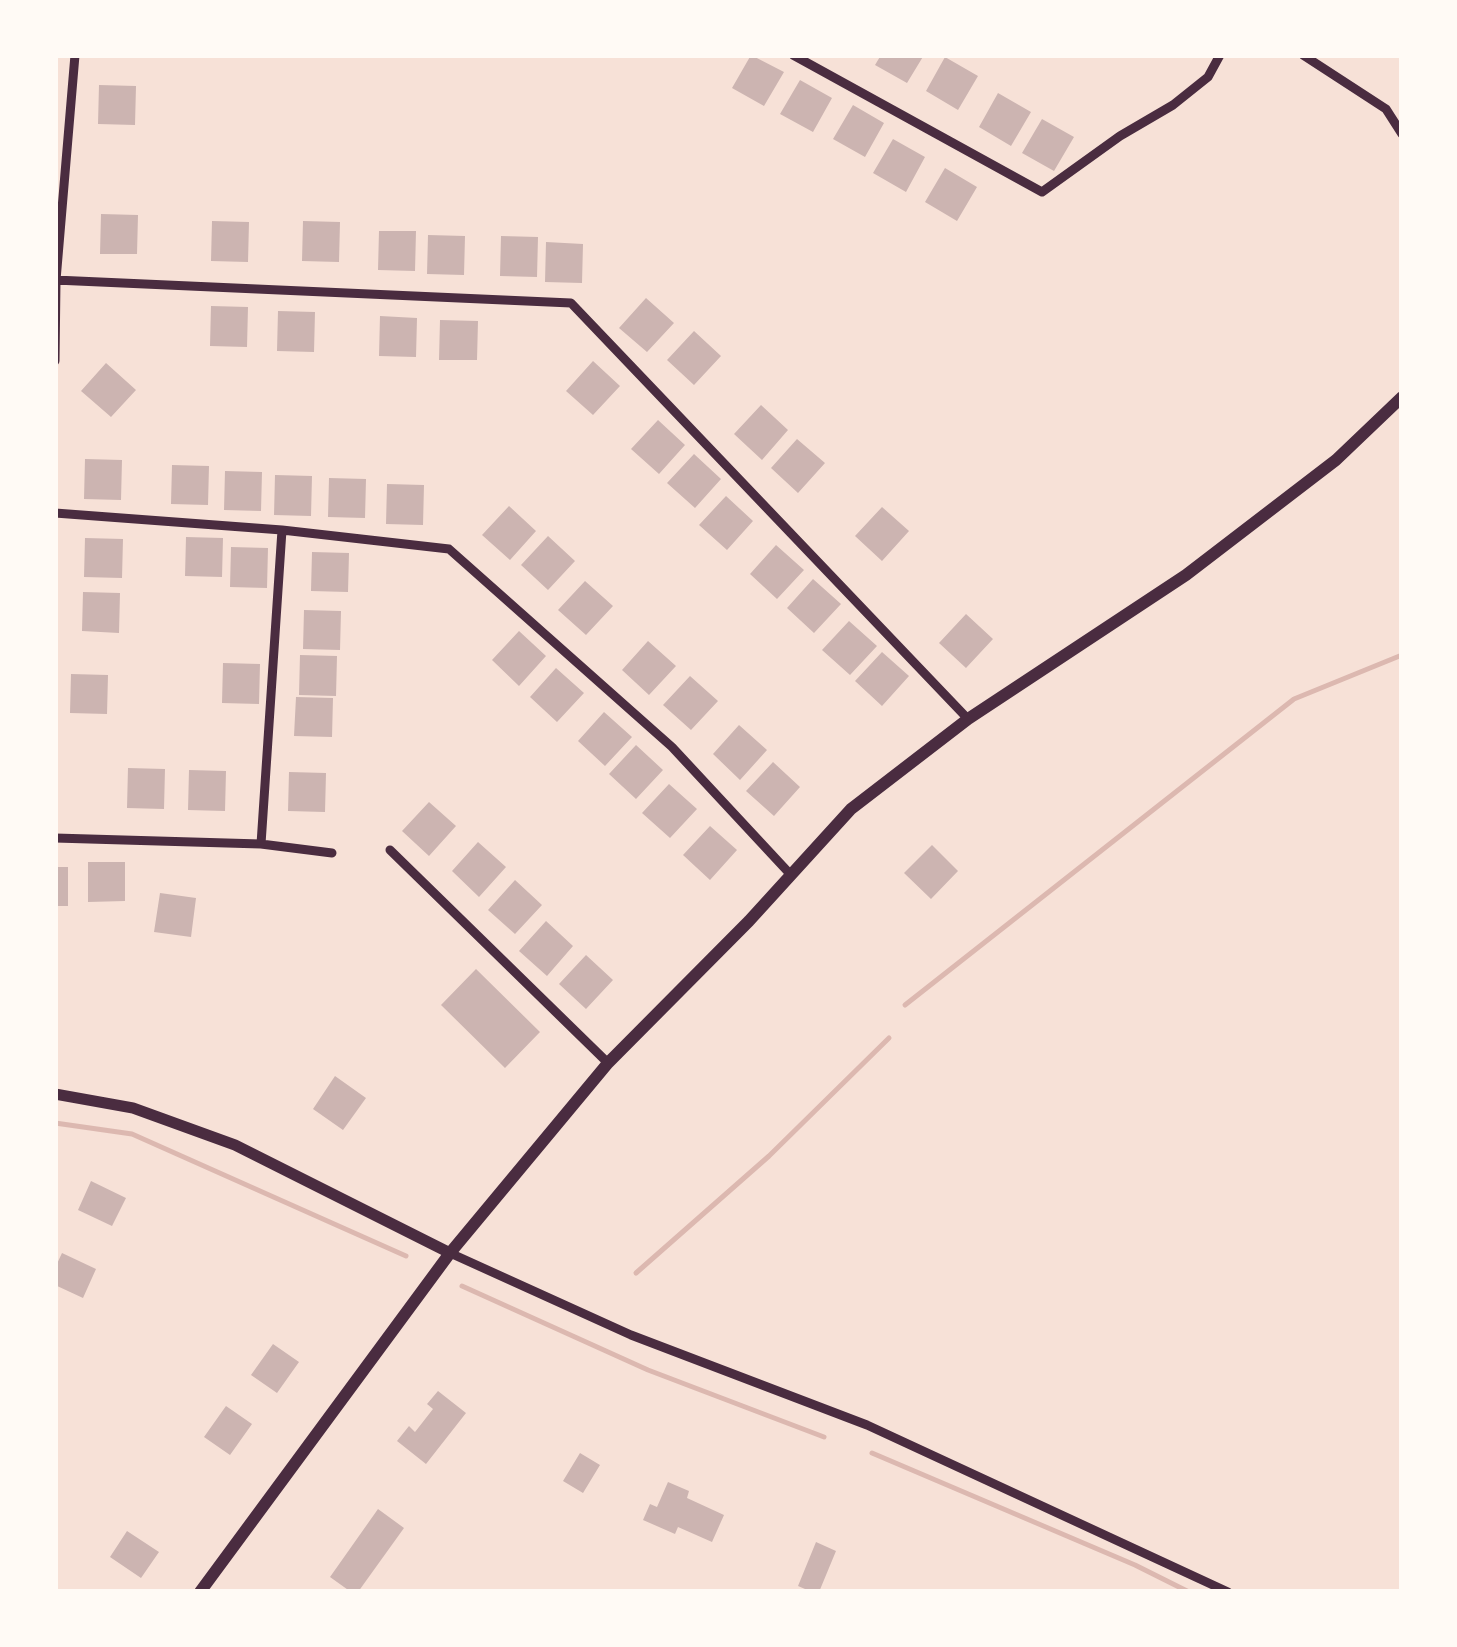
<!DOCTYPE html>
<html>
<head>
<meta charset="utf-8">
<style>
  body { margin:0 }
  #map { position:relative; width:1457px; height:1647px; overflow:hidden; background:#f7e1d7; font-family:Barlow,sans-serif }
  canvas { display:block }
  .frame { position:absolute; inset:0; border:58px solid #fffaf5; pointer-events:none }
</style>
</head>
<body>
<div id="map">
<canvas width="1457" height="1647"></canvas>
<div class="frame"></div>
</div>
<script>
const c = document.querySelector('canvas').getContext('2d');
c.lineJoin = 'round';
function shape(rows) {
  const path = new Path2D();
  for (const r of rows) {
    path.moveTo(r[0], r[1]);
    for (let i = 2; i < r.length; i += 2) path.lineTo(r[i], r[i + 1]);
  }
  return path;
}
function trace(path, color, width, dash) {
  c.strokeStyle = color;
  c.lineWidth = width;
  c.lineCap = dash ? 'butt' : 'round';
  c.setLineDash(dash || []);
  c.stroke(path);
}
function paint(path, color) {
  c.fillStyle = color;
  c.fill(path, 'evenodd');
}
trace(shape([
  [905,1005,1294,699,1402,655],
  [55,1123,132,1134,406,1256],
  [636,1273,769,1156,889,1038],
  [462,1286,648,1370,824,1437],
  [872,1453,1135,1565,1189,1592]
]), '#dcb8b0', 5);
paint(shape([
  [751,55,784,72,764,106,732,88],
  [881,55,924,55,907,83,875,65],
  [945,57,978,76,958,110,926,91],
  [800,80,832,98,813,132,780,114],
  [99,85,136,86,135,125,98,124],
  [998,93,1031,112,1011,146,979,127],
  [853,105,884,123,865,157,833,139],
  [1042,119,1074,137,1054,171,1022,153],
  [893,139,925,157,906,192,873,173],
  [945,168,977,187,957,221,925,202],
  [101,214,138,215,137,254,100,254],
  [212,221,249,222,248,262,211,261],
  [303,221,340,222,339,262,302,261],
  [379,231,416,231,415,271,378,270],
  [428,235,465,236,464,275,427,274],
  [501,236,538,237,537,277,500,276],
  [546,242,583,244,582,283,545,282],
  [646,298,674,323,647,352,619,328],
  [211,306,248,307,247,347,210,346],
  [278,311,315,312,314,352,277,351],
  [380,316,417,318,416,357,379,356],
  [440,320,478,321,477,360,439,360],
  [694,331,721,356,694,385,667,360],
  [593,361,620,386,593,415,566,391],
  [106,363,136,390,111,417,81,391],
  [761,405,788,430,762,460,734,434],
  [658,420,685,445,659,474,631,449],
  [797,439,825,463,798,493,771,468],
  [694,454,721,479,695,508,667,483],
  [85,459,122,460,121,500,84,499],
  [172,465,209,466,208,505,171,504],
  [225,471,262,472,261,511,224,510],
  [275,475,312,476,311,516,274,515],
  [329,478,366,479,365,518,328,517],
  [387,484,424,485,423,525,386,524],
  [726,496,753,521,727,550,699,525],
  [509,506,536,531,510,560,482,535],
  [882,507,909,531,882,561,855,536],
  [548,536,575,561,548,590,521,565],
  [186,537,223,538,222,577,185,576],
  [85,538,123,539,122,578,84,577],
  [776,545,804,570,777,599,750,574],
  [231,547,268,548,267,588,230,587],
  [312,552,349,553,348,592,311,591],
  [813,579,841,604,814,633,787,608],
  [585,581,613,606,586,635,558,610],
  [83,592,120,593,119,633,82,631],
  [304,610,341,611,340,650,303,649],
  [966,614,993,639,966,668,939,643],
  [849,621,877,646,850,675,822,650],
  [519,631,546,656,519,686,492,660],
  [648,641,676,666,649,695,622,670],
  [882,652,909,676,882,706,855,681],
  [300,655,337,656,336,696,299,695],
  [223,663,260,664,259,704,222,703],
  [556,668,584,693,557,722,530,697],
  [71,674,108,675,107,714,70,713],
  [690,676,718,701,691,730,663,705],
  [296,697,333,698,332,737,294,736],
  [604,712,632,737,605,766,578,741],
  [739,725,767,750,740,780,713,754],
  [636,745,663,770,636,799,609,774],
  [773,762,800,787,774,816,746,791],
  [128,768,165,769,164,809,127,808],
  [189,770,226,771,225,811,188,810],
  [289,772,326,773,325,812,288,811],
  [669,784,697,809,670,838,642,813],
  [429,802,456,826,429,856,402,831],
  [710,826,737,850,710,880,683,855],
  [478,842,506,867,479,897,452,871],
  [932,845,958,871,931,899,904,873],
  [88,862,125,862,125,901,88,902],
  [55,867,68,867,68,906,55,906],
  [515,880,542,905,515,934,488,910],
  [160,893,196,898,191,937,154,932],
  [546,921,573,946,547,976,519,951],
  [586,955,613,980,586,1009,559,984],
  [476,969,540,1032,505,1068,441,1005],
  [335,1076,366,1098,343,1130,313,1109],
  [91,1181,126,1198,112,1226,78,1210],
  [62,1253,96,1269,83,1298,55,1285,55,1268],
  [273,1344,299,1362,277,1393,251,1375],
  [438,1391,466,1413,426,1464,397,1441,409,1426,415,1432,433,1409,427,1404],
  [226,1406,252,1424,230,1455,204,1437],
  [580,1453,600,1465,583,1493,563,1481],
  [668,1482,689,1491,687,1498,724,1515,712,1542,678,1527,675,1534,643,1520,650,1504,657,1507],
  [378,1509,404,1528,358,1592,351,1592,330,1577],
  [127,1531,159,1552,141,1578,110,1557],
  [816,1542,836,1551,819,1592,812,1592,798,1586]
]), '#ccb4b1');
trace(shape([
  [793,55,1042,192,1120,136,1173,105,1208,77,1220,55],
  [1303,55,1386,109,1402,134],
  [55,280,571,303,968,719],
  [55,361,56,280,75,55],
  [55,513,282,530,449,549,672,747,791,875],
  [55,838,261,844,332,853],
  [261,844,282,530],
  [390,850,608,1063],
  [450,1253,631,1335,867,1425,1228,1592]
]), '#4a2c40', 9);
trace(shape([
  [55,1094,133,1108,235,1145,450,1253]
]), '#4a2c40', 11);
trace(shape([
  [200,1592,450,1253,608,1063,749,921,851,809,968,719,1186,575,1336,460,1402,397]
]), '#4a2c40', 12);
</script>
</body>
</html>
